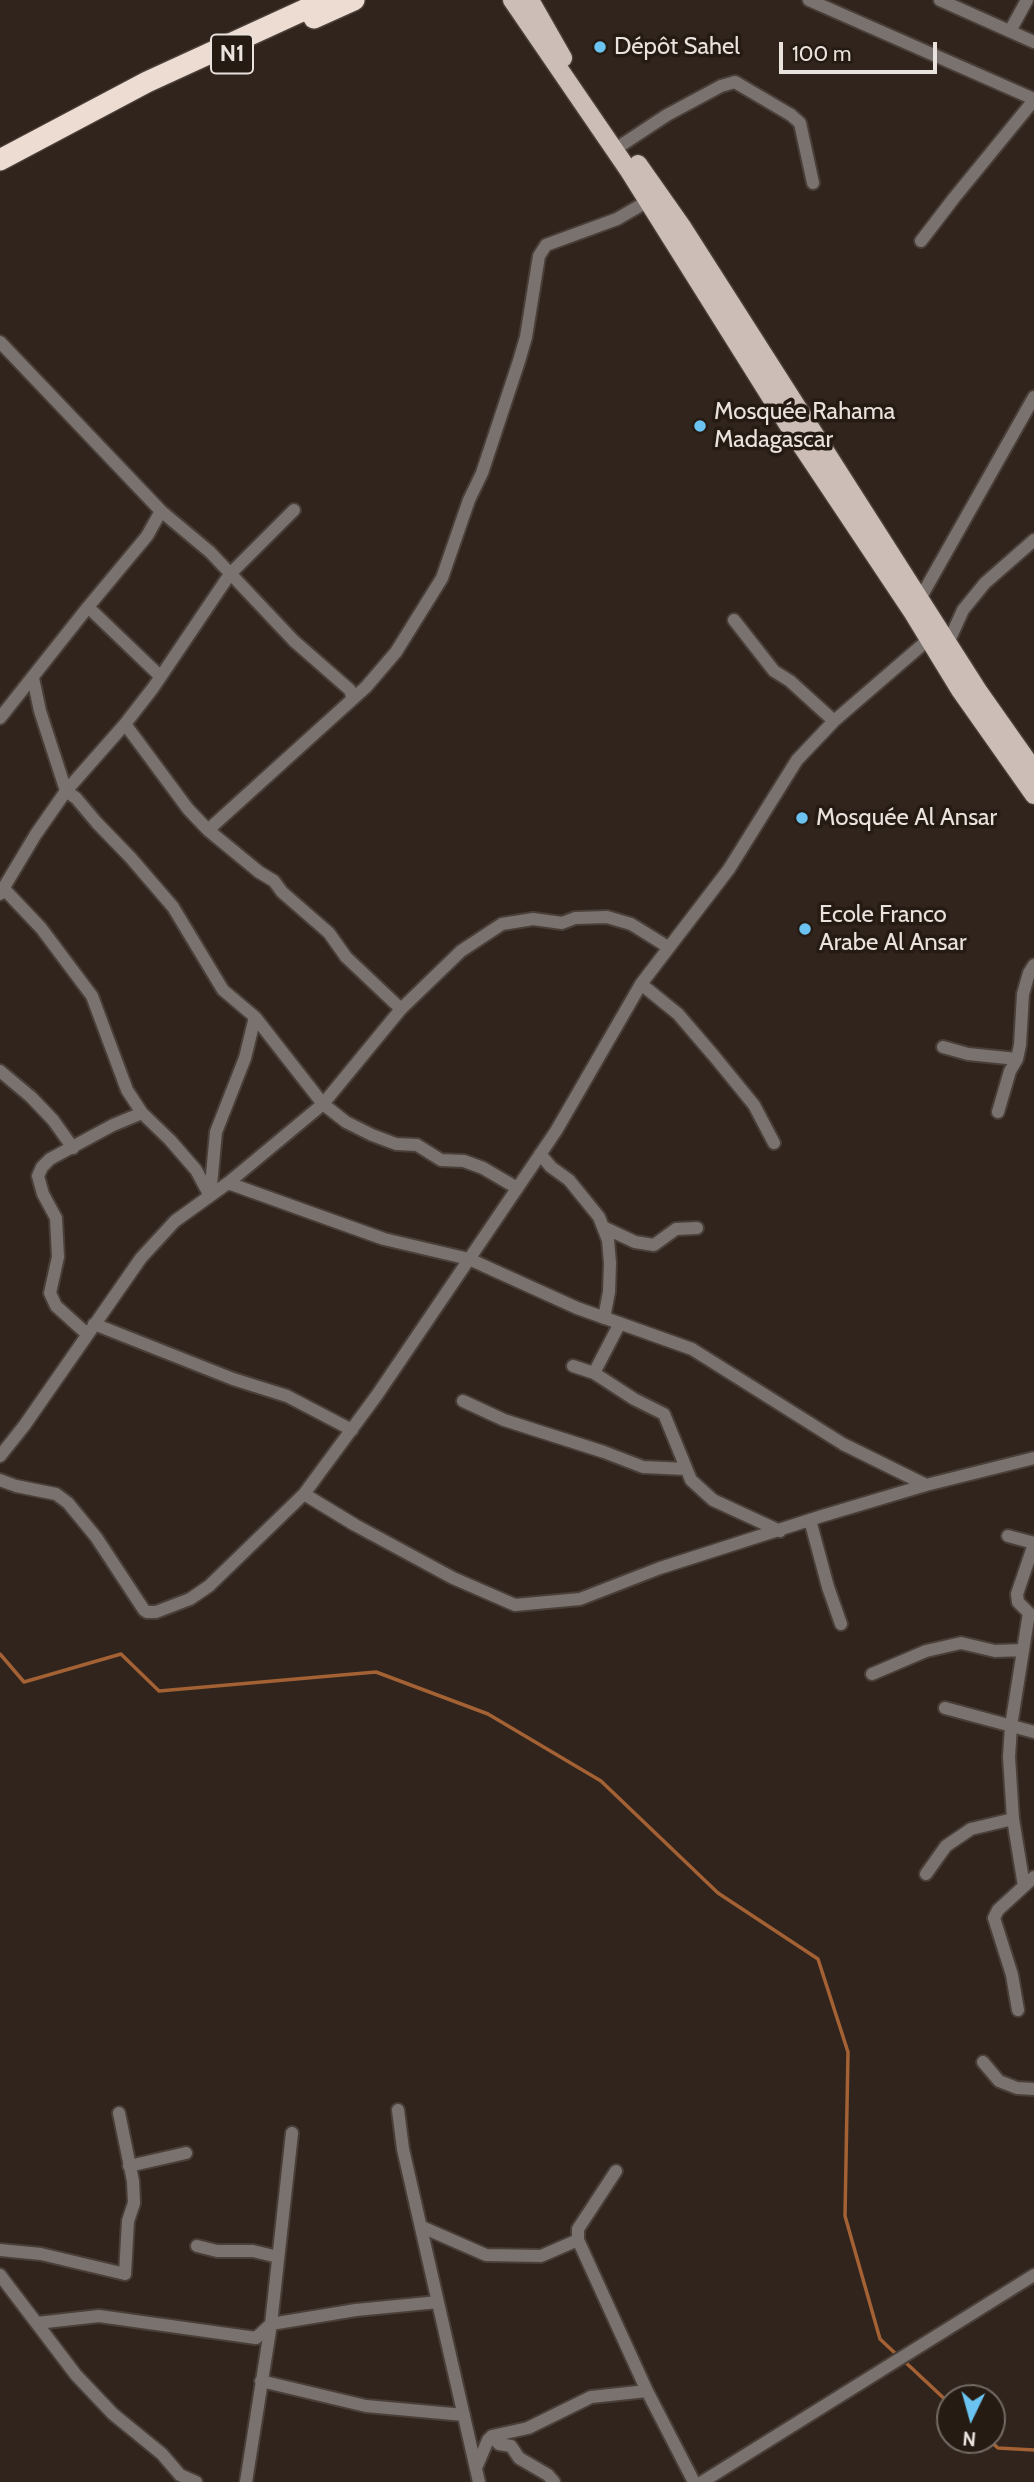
<!DOCTYPE html>
<html>
<head>
<meta charset="utf-8">
<style>
  body { margin:0 }
  #map { position:relative; width:1034px; height:2482px; overflow:hidden; background:#30241d; font-family:Cabin,sans-serif }
  canvas { display:block }
  .north { position:absolute; left:936px; top:2384px; width:70px; height:70px; box-sizing:border-box; background:#261b13; border:2px solid #746b64; border-radius:50%; rotate:185deg; font-size:19px; font-weight:700; line-height:28px; text-align:center; color:#eae2dd }
  .north::after { content:''; display:block; margin:auto; width:24px; height:32px; background:#6ac3f1; clip-path:polygon(50% 0,100% 100%,50% 72%,0 100%) }
  .scale { position:absolute; left:779px; top:42px; width:158px; height:32px; box-sizing:border-box; border:4px solid #eae2dd; border-top:0; padding-left:9px; font-size:21px; line-height:24px; white-space:nowrap; color:#eae2dd; -webkit-text-stroke:5px #261b13; paint-order:stroke }
</style>
</head>
<body>
<div id="map">
<canvas width="1034" height="2482"></canvas>
<div class="north">N</div>
<div class="scale">100 m</div>
</div>
<script>
const c = document.querySelector('canvas').getContext('2d');
c.lineJoin = 'round';
function shape(rows) {
  const path = new Path2D();
  for (const r of rows) {
    path.moveTo(r[0], r[1]);
    for (let i = 2; i < r.length; i += 2) path.lineTo(r[i], r[i + 1]);
  }
  return path;
}
function trace(path, color, width, dash) {
  c.strokeStyle = color;
  c.lineWidth = width;
  c.lineCap = dash ? 'butt' : 'round';
  c.setLineDash(dash || []);
  c.stroke(path);
}
function drawText(font, color, halo, rows, align = 'center') {
  c.font = font + ' Cabin,sans-serif';
  c.lineWidth = 7;
  c.setLineDash([]);
  c.textBaseline = 'middle';
  c.strokeStyle = halo;
  c.fillStyle = color;
  for (const [text, x, y, turn = 0] of rows) {
    c.save();
    c.translate(x, y);
    c.rotate((+turn || 0) * Math.PI / 180);
    c.textAlign = isNaN(turn) ? turn : align;
    if (halo) c.strokeText(text, 0, 0);
    c.fillText(text, 0, 0);
    c.restore();
  }
}
trace(shape([
  [0,1654,24,1682,121,1654,159,1691,376,1672,488,1714,601,1781,718,1893,818,1959,848,2052,845,2216,880,2339,897,2355],
  [903,2360,950,2404],
  [989,2440,998,2448,1034,2450]
]), '#a36134', 3.5);
const street = shape([
  [809,0,1034,99],
  [940,0,1034,42],
  [1010,31,1027,0],
  [623,144,667,115,721,86,735,82,791,115,800,123,813,183],
  [921,241,954,198,1034,100],
  [0,342,161,511,210,552,294,641,350,690,353,699],
  [917,604,1034,397],
  [734,620,774,671,790,681,834,721],
  [948,643,963,610,985,583,1034,540],
  [160,676,88,607,147,536,161,511],
  [33,678,40,711,66,791,76,798,97,823,130,857,173,907,223,990,255,1017,323,1104,346,1122,372,1135,396,1144,417,1145,441,1160,464,1161,483,1168,517,1188],
  [0,718,88,607],
  [125,724,188,809,208,830,259,872,274,881,282,892,329,933,346,957,401,1009],
  [208,830,366,687,396,652,442,578,469,500,482,473,519,361,526,337,539,256,546,245,617,219,648,201],
  [4,889,41,928,92,996,127,1090,142,1113,170,1140,196,1170,210,1196],
  [0,894,36,834,66,791,125,724,153,688,230,574,294,510],
  [641,984,678,1014,714,1056,754,1105,774,1143],
  [943,1047,968,1054,1017,1059],
  [0,1071,31,1097,53,1120,73,1148],
  [998,1112,1010,1071,1017,1059,1020,1045,1023,994,1029,973,1034,965],
  [540,1154,551,1167,569,1180,599,1217,608,1240,610,1263,609,1292,604,1318],
  [228,1183,323,1104,401,1009,461,951,502,924,533,919,562,923,575,918,607,917,631,924,668,947],
  [210,1196,216,1132,245,1058,255,1017],
  [603,1227,635,1242,654,1245,676,1229,697,1228],
  [94,1324,233,1379,287,1396,352,1430],
  [87,1334,56,1306,50,1293,58,1257,56,1218,43,1194,38,1176,42,1167,50,1159,113,1125,142,1113],
  [573,1366,594,1373,634,1399,664,1414,691,1480,713,1500,780,1531],
  [594,1373,620,1323],
  [463,1401,504,1420,604,1452,643,1467,686,1469],
  [0,1456,24,1426,141,1258,175,1221,228,1183,384,1239,469,1259,577,1308,692,1349,843,1444,926,1485],
  [0,1480,16,1486,56,1494,68,1503,96,1537,144,1610,147,1612,156,1612,190,1599,209,1586,304,1494,377,1395,556,1131,641,984,729,869,797,760,834,721,929,639],
  [304,1494,355,1525,453,1578,515,1605,580,1599,660,1568,822,1516,926,1485,1034,1458],
  [810,1520,828,1587,841,1624],
  [1008,1536,1034,1543],
  [872,1674,926,1651,961,1643,995,1651,1023,1650],
  [945,1708,1034,1732],
  [926,1874,946,1846,971,1829,1013,1819],
  [1024,1886,1013,1819,1009,1757,1011,1726,1029,1613,1018,1602,1017,1594,1034,1544],
  [1018,2010,1012,1975,994,1918,998,1910,1034,1877],
  [983,2062,999,2081,1017,2088,1034,2089],
  [398,2110,403,2149,479,2482],
  [129,2166,186,2153],
  [616,2171,578,2229,578,2240,647,2391,694,2482],
  [422,2227,486,2255,541,2256,578,2240],
  [197,2246,217,2251,253,2251,278,2257],
  [0,2250,41,2254,125,2274,128,2221,134,2203,133,2181,119,2113],
  [0,2275,76,2375,113,2414,162,2454,180,2475,196,2482],
  [37,2323,99,2316,256,2338,271,2324,356,2310,438,2302],
  [261,2381,366,2406,464,2415],
  [492,2436,499,2444,511,2446,519,2458,548,2475,554,2482],
  [476,2468,488,2440,492,2436,528,2428,591,2397,647,2391],
  [246,2482,271,2324,292,2133],
  [702,2482,1034,2275]
]);
const primary = shape([
  [512,0,629,171,795,436,913,613,960,690,1034,795],
  [530,0,563,58],
  [638,164,683,228,979,692,1034,770]
]);
const highway = shape([
  [314,18,354,0],
  [0,160,147,82,326,0]
]);
trace(street, '#4a3f38', 16);
trace(primary, '#4a3f38', 21);
trace(highway, '#4a3f38', 24);
trace(street, '#79726e', 12);
trace(primary, '#ccbeb6', 18);
trace(highway, '#eddcd2', 21);
for (const [x, y, r, color] of [
  [600,47,7,"#6ac3f1"],
  [700,426,7,"#6ac3f1"],
  [802,818,7,"#6ac3f1"],
  [805,929,7,"#6ac3f1"]
]) {
  const dot = new Path2D();
  dot.arc(x, y, r, 0, 2 * Math.PI);
  c.fillStyle = color;
  c.fill(dot);
  trace(dot, '#261b13', 2.5);
}
for (const [x, y, w] of [
  [232,54,42]
]) {
  const box = new Path2D();
  box.roundRect(x - w / 2, y - 19.5, w, 39, 5);
  c.fillStyle = '#261b13';
  c.fill(box);
  trace(box, '#eae2dd', 2);
}
drawText('bold 23px', '#eae2dd', null, [
  ["N1",232,54]
]);
drawText('24px', '#eae2dd', '#261b13', [
  ["Dépôt Sahel",614,47],
  ["Mosquée Rahama",714,412],
  ["Madagascar",714,440],
  ["Mosquée Al Ansar",816,818],
  ["Ecole Franco",819,915],
  ["Arabe Al Ansar",819,943]
], 'left');
</script>
</body>
</html>
